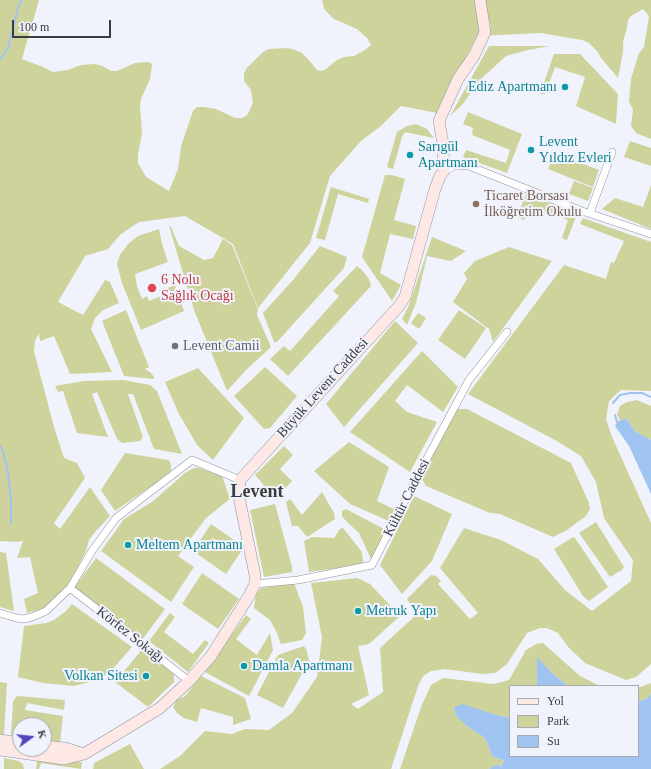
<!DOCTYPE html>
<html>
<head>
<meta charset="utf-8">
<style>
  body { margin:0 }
  #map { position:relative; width:651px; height:769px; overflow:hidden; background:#f1f3fc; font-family:"Times New Roman",serif }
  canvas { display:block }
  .legend { position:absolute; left:509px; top:685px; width:130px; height:72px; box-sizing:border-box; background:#f1f3fc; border:1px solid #a8aab1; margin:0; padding:5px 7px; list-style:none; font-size:12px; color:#3b3c40 }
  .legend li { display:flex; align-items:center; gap:8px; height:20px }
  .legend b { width:20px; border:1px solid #a8aab1 }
  .north { position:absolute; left:12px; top:717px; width:40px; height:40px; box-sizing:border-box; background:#f1f3fc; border:1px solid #a8aab1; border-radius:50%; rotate:75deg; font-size:11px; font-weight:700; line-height:16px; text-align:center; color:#3b3c40 }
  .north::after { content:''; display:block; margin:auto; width:14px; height:18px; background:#5246be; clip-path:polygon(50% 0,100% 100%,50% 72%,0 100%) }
  .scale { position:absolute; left:12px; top:20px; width:99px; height:18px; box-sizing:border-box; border:2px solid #3b3c40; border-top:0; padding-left:5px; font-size:12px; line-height:14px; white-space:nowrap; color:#3b3c40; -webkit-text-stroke:3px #f1f3fc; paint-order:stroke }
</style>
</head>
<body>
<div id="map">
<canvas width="651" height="769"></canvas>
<ul class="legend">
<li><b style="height:5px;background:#fde8e6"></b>Yol</li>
<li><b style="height:11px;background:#cdd39b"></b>Park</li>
<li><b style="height:11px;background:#a0c4f1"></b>Su</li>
</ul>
<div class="north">K</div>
<div class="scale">100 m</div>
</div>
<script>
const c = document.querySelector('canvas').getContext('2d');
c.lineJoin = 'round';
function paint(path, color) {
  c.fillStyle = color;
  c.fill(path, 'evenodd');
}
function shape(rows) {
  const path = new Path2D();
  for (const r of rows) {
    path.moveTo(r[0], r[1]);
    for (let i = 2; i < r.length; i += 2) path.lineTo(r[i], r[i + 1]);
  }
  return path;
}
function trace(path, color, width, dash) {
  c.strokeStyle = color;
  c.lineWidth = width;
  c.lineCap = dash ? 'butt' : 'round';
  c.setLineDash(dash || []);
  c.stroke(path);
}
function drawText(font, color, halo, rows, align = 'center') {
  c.font = font + ' "Times New Roman",serif';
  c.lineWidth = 4;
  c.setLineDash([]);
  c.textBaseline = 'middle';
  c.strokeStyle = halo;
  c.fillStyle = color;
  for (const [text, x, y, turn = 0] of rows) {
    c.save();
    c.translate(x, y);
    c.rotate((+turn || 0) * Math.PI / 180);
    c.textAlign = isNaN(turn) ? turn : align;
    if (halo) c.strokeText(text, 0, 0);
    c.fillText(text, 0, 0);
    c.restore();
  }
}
paint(shape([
  [0,0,39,0,22,59,43,67,53,72,68,70,81,65,95,64,102,66,111,71,117,71,135,63,147,62,151,63,152,65,150,79,141,99,140,106,142,133,138,155,138,163,146,177,169,191,178,169,181,146,193,111,197,107,204,107,216,109,235,118,242,118,246,116,249,112,253,102,251,90,244,81,244,74,246,69,263,52,269,49,287,48,293,49,302,53,308,59,317,70,320,71,325,70,337,60,344,57,354,56,365,50,371,45,367,38,357,29,334,19,325,10,323,5,322,0,478,0,480,22,478,35,491,28,484,0,651,0,651,139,636,133,631,126,633,110,629,101,631,79,639,53,644,47,649,16,643,9,631,16,628,20,627,28,623,42,623,52,618,78,601,58,597,51,589,43,582,40,541,33,477,36,437,113,401,106,381,126,361,141,330,176,310,243,258,308,233,244,185,216,139,222,121,234,108,249,85,256,58,302,83,315,105,280,110,282,119,303,103,310,95,318,91,329,112,372,70,374,54,336,40,341,39,333,35,341,34,351,54,427,64,458,77,463,85,478,54,523,60,529,90,487,110,516,95,532,89,540,86,551,67,588,43,609,27,613,24,599,38,593,30,557,17,558,23,541,16,542,0,541],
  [489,46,550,46,528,50,506,56,480,80,462,105,450,116],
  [554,54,580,54,618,94,616,124,576,106,585,77,555,67,545,94,540,94],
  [468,112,522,134,507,173,463,157,466,150,506,163,510,150,472,135,473,128,463,124],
  [416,124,427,129,434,138,405,132,402,137,393,169,387,167,397,132,407,126],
  [630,141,651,148,651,166,624,157],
  [554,153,599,170,593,187,548,169],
  [385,175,392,175,405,179,394,220,416,226,413,239,390,234,380,273,401,285,392,301,362,257],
  [574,181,593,188,588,201,569,194],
  [651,185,651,229,602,209,615,198,643,207],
  [331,187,369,199,368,203,338,194,325,240,316,238],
  [526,194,577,214,567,240,562,238,568,220,530,206,524,220,517,217],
  [583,218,651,242,651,391,621,390,609,401,606,419,612,437,651,523,651,664,636,677,626,680,585,663,569,648,558,633,547,628,540,628,527,633,507,664,495,673,482,674,445,669,431,671,423,676,418,686,391,769,160,769,180,756,205,731,232,734,245,729,269,730,292,713,317,677,322,637,311,583,357,578,370,584,400,616,369,644,358,646,369,695,351,704,358,709,383,692,380,648,416,615,407,599,431,575,436,576,441,581,438,584,470,619,478,613,440,568,464,528,501,540,538,559,565,590,592,611,631,581,633,560,604,518,596,482,581,456,555,440,468,394,564,265,606,279,611,262,614,263,624,241,580,224],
  [169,226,171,227,179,246,204,260,213,258,223,239,232,245,258,309,257,315,271,347,246,370,227,391,194,310],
  [159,229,162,244,168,262,135,274,137,286,142,299,147,296,149,301,166,294,165,289,175,285,184,311,141,330,122,283,117,264,120,255,128,244,138,236],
  [432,237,466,251,451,261,427,256,416,303,407,325,402,319,409,305],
  [320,246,347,257,344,268,277,342,274,342,263,313,293,280],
  [509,247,552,261,493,342,489,329,453,302,467,279,464,273,475,261],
  [357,266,362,270,369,279,371,286,288,376,270,359,284,346,290,351,339,296,333,291],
  [126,310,149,367,145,369,151,373,154,377,154,379,124,376,102,321],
  [459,310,486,328,465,359,438,340],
  [418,313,426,318,419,329,411,323],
  [395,321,418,343,344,427,326,404],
  [422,351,458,387,443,412,407,385,395,401,407,412,437,422,410,472,350,432],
  [265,367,297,396,270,428,264,429,234,396],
  [198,368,244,418,213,460,197,445,179,414,165,382],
  [123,380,150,385,157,391,182,454,154,449,133,394,128,394,143,437,140,441,122,443,117,439,97,392,92,394,108,437,77,433,63,391,58,392,55,386,84,381],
  [637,400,651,406,651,440,635,431,626,418,620,421,617,414,620,406,627,402],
  [457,409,467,409,571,463,589,503,590,509,586,516,567,530,553,537,500,514,490,513,426,486,420,476],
  [349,442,389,467,377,501,396,510,391,522,350,504,314,471],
  [284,446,293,455,280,469,292,481,278,496,268,499,263,484,255,475],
  [125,453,169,460,171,465,171,471,169,474,115,511,101,490],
  [194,468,199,468,222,476,230,499,206,518,178,556,194,567,171,602,101,551,124,519,152,502,185,473],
  [322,492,334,513,335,519,307,537,298,526,292,526,286,502,290,499,302,515],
  [414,496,452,514,432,561,402,594,380,565],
  [275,504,292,567,292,572,264,577,250,510],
  [346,509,386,530,371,559,359,533,346,521,342,516,342,511],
  [596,522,624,567,622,570,610,577,579,533],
  [211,524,244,547,226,574,193,551],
  [343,528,362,552,363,563,359,565,309,572,304,541,312,537,334,538,340,529],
  [573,537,575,538,608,587,589,601,583,596,554,549],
  [0,552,6,553,14,611,0,607],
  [96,558,165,609,142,640,73,589],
  [202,573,239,599,218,629,182,604],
  [294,583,303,607,306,633,302,640,281,644,277,633,270,620,254,608,256,594,261,588],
  [72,604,132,647,111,671,98,680,86,683,73,686,43,683,18,677,24,626,46,623,54,620,66,611],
  [170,613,175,617,164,632,193,654,205,640,209,643,188,672,149,641],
  [246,615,251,619,236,639,257,655,270,633,273,650,249,696,205,672],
  [543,643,580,676,600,686,568,686,553,674,537,658,537,686,510,686,510,718,493,714,456,716,467,726,485,738,493,757,504,760,501,767,497,764,489,769,400,769,421,707,431,685,443,678,494,684,509,680,526,650,536,644],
  [304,646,307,651,309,661,283,708,257,695,278,655],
  [143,648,174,674,174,682,148,707,115,682],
  [201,676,245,698,251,719,233,725,233,717,201,708,197,722,184,718,177,713,173,707,177,700,185,696],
  [0,682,7,683,4,735,0,735],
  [651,683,651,693,648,698,638,702,638,688],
  [17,696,65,700,64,710,27,703,25,710,63,716,60,743,44,740,44,725,20,725,20,736,11,735,13,702,14,700],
  [130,744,144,769,93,769,94,763],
  [38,757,82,762,81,769,41,763,39,769,36,769],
  [4,758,19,761,23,764,24,769,4,769]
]), '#cdd39b');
paint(shape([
  [626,418,635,431,651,440,651,494,629,446,615,426,617,422],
  [537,657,553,674,568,686,537,686],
  [651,693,651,769,489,769,497,764,501,767,504,760,493,757,485,738,467,726,456,716,454,707,463,704,493,714,510,718,510,756,638,756,638,702,648,698]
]), '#a0c4f1');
trace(shape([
  [0,60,8,48,19,4,22,0],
  [613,403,620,395,630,393,642,393,651,397],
  [615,415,617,422],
  [0,446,3,451,8,472,11,500,11,524]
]), '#a0c4f1', 2);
const street = shape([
  [444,171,456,165,469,166,582,211,651,234],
  [590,213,612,152],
  [255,584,298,580,372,565,416,479,469,380,507,332],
  [70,588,189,681],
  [0,613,16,618,24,619,32,617,46,611,70,588,92,551,116,518,192,460,240,480]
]);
const secondary = shape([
  [0,740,20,743],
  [44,746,65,748,84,754],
  [0,750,64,759,84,754,160,708,189,681,211,656,249,596,255,584,255,575,240,502,239,493,240,480,399,306,405,297,435,189,440,176,444,171,443,144,439,121,458,79,474,56,485,32,480,0]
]);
trace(street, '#91939b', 8);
trace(secondary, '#91939b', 12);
trace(street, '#fff', 7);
trace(secondary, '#fde8e6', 11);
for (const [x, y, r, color] of [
  [565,87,4,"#0f9aa8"],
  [531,150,4,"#0f9aa8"],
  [410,155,4,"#0f9aa8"],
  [476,204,4,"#8d6e63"],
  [152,288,5,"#e0444e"],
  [175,346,4,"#6b7280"],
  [128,545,4,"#0f9aa8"],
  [358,611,4,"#0f9aa8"],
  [244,666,4,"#0f9aa8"],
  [146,676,4,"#0f9aa8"]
]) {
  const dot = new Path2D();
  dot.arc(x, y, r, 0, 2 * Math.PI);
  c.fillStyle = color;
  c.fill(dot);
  trace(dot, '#f1f3fc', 1.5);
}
drawText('14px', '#0d838f', '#f1f3fc', [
  ["Ediz Apartmanı",557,87,"right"],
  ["Levent",539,142],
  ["Yıldız Evleri",539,158],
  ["Sarıgül",418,147],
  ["Apartmanı",418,163],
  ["Meltem Apartmanı",136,545],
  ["Metruk Yapı",366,611],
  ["Damla Apartmanı",252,666],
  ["Volkan Sitesi",138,676,"right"]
], 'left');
drawText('14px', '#785e54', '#f1f3fc', [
  ["Ticaret Borsası",484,196],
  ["İlköğretim Okulu",484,212]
], 'left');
drawText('14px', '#be3a42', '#f1f3fc', [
  ["6 Nolu",161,280],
  ["Sağlık Ocağı",161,296]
], 'left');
drawText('14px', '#5b616d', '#f1f3fc', [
  ["Levent Camii",183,346]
], 'left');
drawText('14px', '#3b3c40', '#f1f3fc', [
  ["Büyük Levent Caddesi",323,388,-48],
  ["Kültür Caddesi",407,498,-63],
  ["Körfez Sokağı",130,635,38]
]);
drawText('bold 18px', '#3b3c40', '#f1f3fc', [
  ["Levent",257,492]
]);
</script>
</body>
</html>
